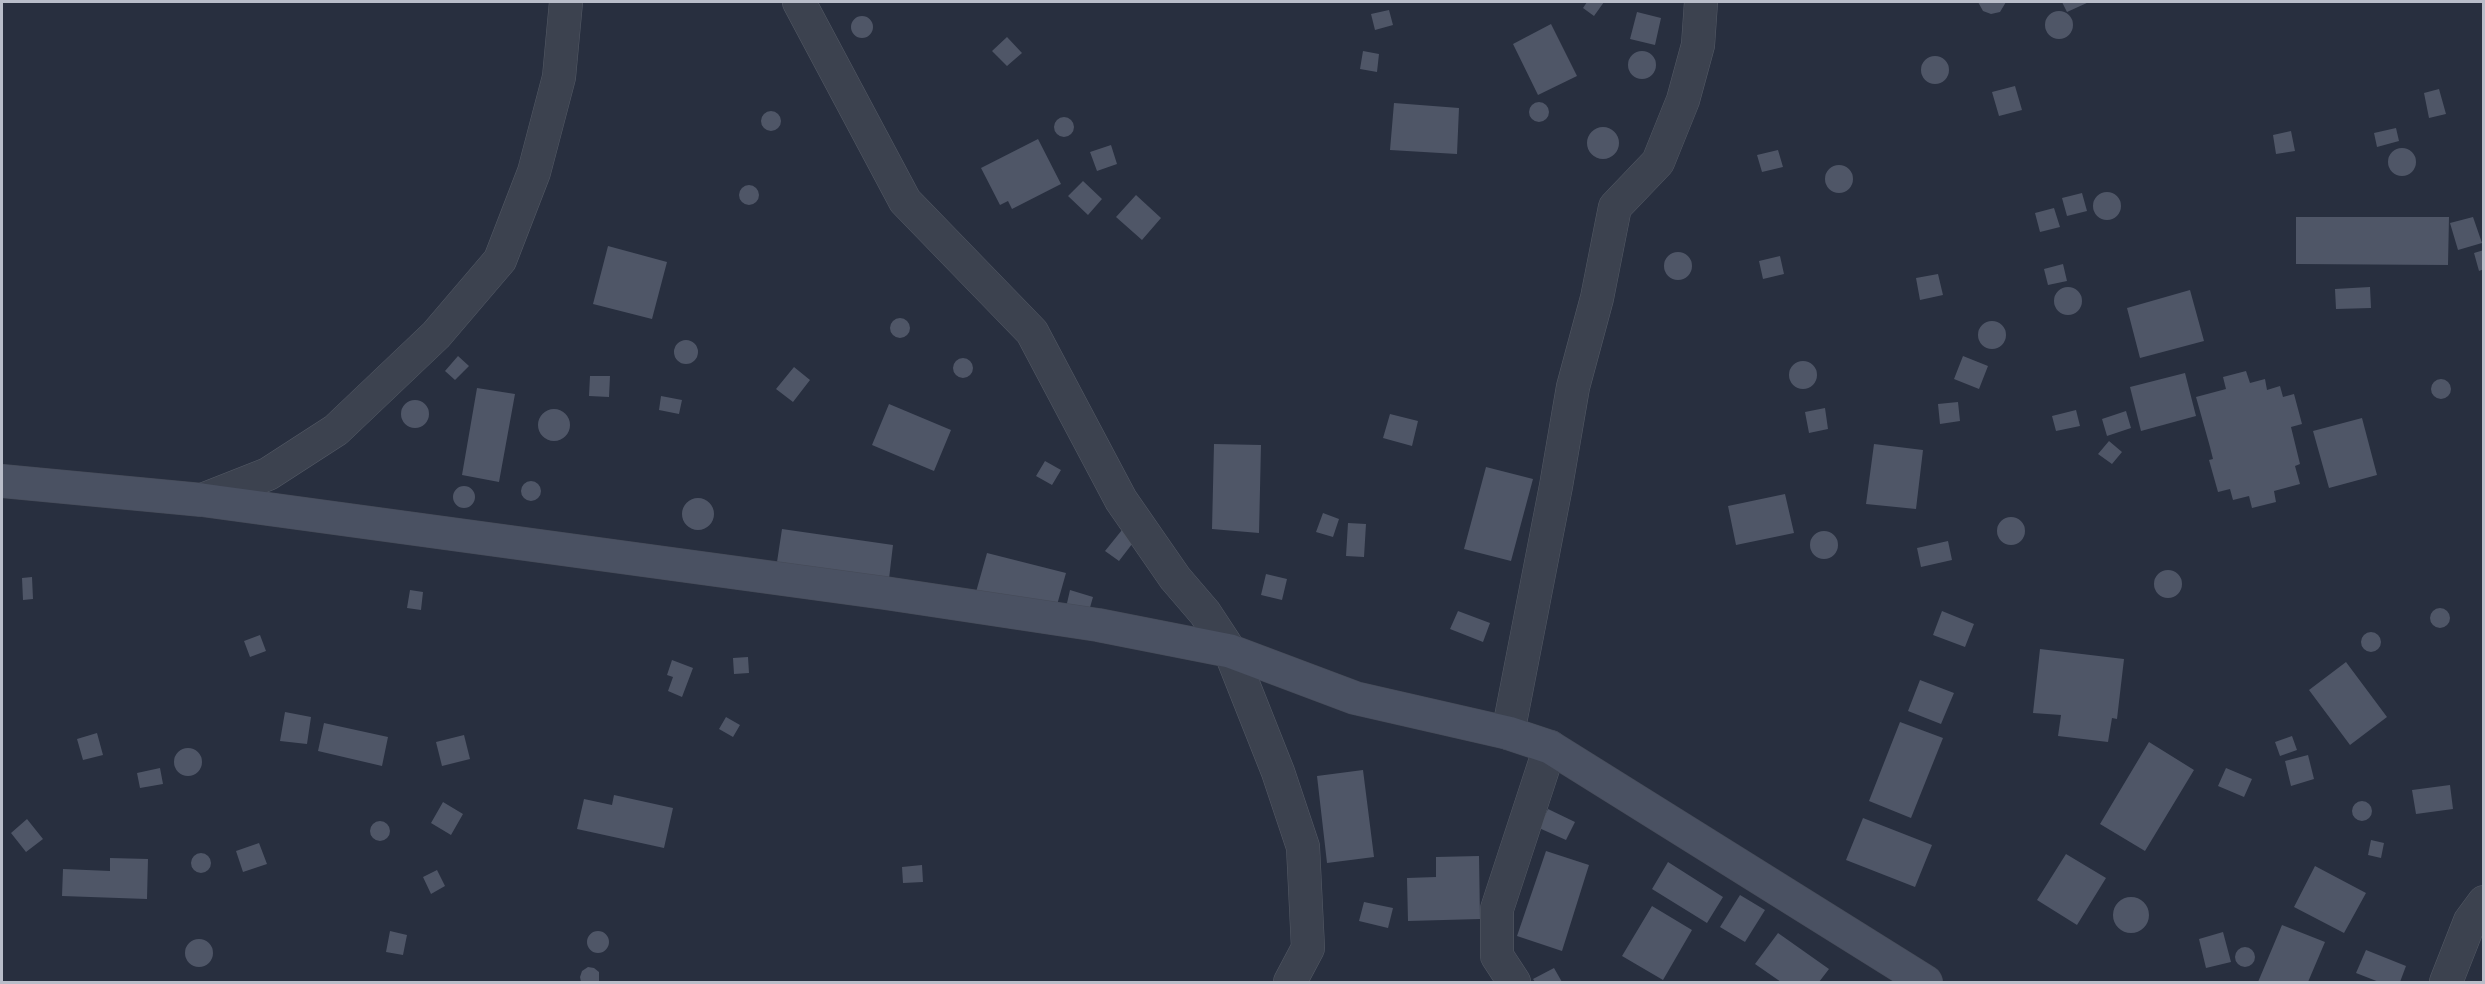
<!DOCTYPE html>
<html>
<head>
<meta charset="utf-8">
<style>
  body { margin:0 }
  #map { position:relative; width:2485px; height:984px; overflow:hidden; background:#282f3f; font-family:"Asap Condensed",sans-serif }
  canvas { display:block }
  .frame { position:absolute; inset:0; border:3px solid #b9bdc9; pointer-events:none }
</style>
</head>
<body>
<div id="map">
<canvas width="2485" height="984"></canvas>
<div class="frame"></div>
</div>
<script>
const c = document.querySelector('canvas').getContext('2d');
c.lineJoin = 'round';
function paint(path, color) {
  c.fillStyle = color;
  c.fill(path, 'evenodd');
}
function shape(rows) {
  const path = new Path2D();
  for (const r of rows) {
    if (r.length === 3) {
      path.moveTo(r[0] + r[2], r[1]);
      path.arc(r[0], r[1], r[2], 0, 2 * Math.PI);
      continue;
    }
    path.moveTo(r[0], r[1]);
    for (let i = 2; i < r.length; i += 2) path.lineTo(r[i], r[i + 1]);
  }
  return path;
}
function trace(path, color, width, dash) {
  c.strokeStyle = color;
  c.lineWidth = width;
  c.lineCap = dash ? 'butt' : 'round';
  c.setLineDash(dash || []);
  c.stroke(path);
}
paint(shape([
  [1587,2,1604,2,1594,16,1583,8],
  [1978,2,2006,2,2000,12,1991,14,1983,11],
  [2062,2,2089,2,2067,12],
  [1389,10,1393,25,1375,30,1371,14],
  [2059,25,14],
  [1637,12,1661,18,1655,45,1630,39],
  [862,27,11],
  [1551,24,1577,76,1538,95,1513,44],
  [1007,37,1022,53,1007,66,992,51],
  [1642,65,14],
  [1363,51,1379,54,1377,72,1360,69],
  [1935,70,14],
  [2015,86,2022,110,1999,116,1992,92],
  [2439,89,2446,114,2429,118,2424,93],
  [1539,112,10],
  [1394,103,1459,108,1457,154,1390,150],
  [771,121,10],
  [1064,127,10],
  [1603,143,16],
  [2396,128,2399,141,2377,147,2374,133],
  [2291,131,2295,151,2276,154,2273,135],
  [1038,139,1061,184,1012,209,1008,201,1000,205,981,168],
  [1111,145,1117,164,1097,171,1090,152],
  [2402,162,14],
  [1778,150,1783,167,1762,172,1757,155],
  [1839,179,14],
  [1083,181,1102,199,1088,215,1068,196],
  [749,195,10],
  [2107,206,14],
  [2082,193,2087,211,2067,216,2062,198],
  [1136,195,1161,218,1142,240,1116,217],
  [2054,208,2060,227,2040,232,2035,213],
  [2296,217,2449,217,2448,265,2296,264],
  [2473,217,2482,243,2458,250,2450,223],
  [608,246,667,262,652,319,593,304],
  [2484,250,2484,269,2479,271,2474,253],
  [1678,266,14],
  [1780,256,1784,274,1763,279,1759,261],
  [2063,264,2067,281,2048,285,2044,269],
  [1938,274,1943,295,1920,300,1916,278],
  [2370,287,2371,308,2336,309,2335,289],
  [2068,301,14],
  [2190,290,2204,341,2140,358,2127,308],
  [900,328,10],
  [1992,335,14],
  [686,352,12],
  [458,356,469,366,455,380,445,371],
  [1963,356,1988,366,1979,389,1954,379],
  [963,368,10],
  [1803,375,14],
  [794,367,810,380,793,402,776,389],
  [2246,371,2250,383,2265,379,2267,390,2280,386,2283,397,2294,394,2302,424,2291,427,2300,464,2295,466,2300,484,2274,491,2276,502,2252,508,2249,496,2233,500,2230,489,2218,492,2209,460,2213,459,2210,447,2196,397,2226,389,2223,377],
  [2185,373,2196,416,2141,431,2130,387],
  [590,376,610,376,609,397,589,396],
  [2441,389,10],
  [477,388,515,394,499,482,462,475],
  [661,396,682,400,679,414,659,410],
  [415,414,14],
  [1958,402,1960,421,1940,424,1938,404],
  [889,404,951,430,934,471,872,445],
  [1825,408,1828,429,1809,433,1805,412],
  [554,425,16],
  [2076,410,2080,426,2056,431,2052,416],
  [2126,411,2131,428,2107,436,2102,419],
  [1390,414,1418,421,1412,446,1383,438],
  [2362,418,2377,475,2329,488,2313,431],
  [2109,441,2122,452,2112,464,2098,454],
  [1214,444,1261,445,1259,533,1212,529],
  [1874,444,1923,450,1916,509,1866,504],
  [1045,461,1061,470,1052,485,1036,476],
  [1486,467,1533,479,1511,561,1464,549],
  [531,491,10],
  [464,497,11],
  [1785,494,1794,533,1736,545,1728,506],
  [698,514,16],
  [1323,513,1339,519,1333,537,1316,532],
  [2011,531,14],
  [1348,523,1366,524,1364,557,1346,556],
  [1126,525,1139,535,1119,561,1105,551],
  [782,529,893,545,889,579,777,562],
  [1824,545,14],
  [1948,541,1952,560,1921,567,1917,548],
  [987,553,1066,573,1055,612,976,592],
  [2168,584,14],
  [1266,574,1287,579,1282,600,1261,595],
  [32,577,33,599,23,600,22,578],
  [410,590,423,592,421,610,407,608],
  [1070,590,1093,597,1087,618,1065,612],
  [2440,618,10],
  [1458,611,1490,623,1483,642,1450,629],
  [1942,611,1974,624,1965,647,1933,635],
  [2371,642,10],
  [260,635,266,651,250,657,244,641],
  [2040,649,2124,659,2117,719,2112,718,2108,742,2058,736,2061,715,2033,713],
  [748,657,749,673,734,674,733,658],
  [672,660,693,668,682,697,668,691,673,677,667,675],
  [2346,662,2387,717,2350,745,2309,690],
  [1920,680,1954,693,1941,724,1908,711],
  [285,712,311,717,307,744,280,741],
  [726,717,740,725,733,737,719,729],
  [1900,722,1943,738,1911,818,1869,801],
  [324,723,388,737,382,766,318,751],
  [97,733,103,755,83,760,77,739],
  [464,735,470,759,442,766,436,742],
  [2292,736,2297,750,2280,756,2275,742],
  [2149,742,2194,770,2145,851,2100,824],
  [188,762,14],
  [2308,755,2314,779,2291,786,2285,761],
  [160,768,163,784,140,788,137,773],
  [2226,768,2252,779,2244,797,2218,786],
  [1363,770,1374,857,1327,863,1317,776],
  [2450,785,2453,809,2416,814,2412,790],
  [614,795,673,808,664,848,577,829,584,799,612,805],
  [2362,811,10],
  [443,802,463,814,451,835,431,823],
  [1548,809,1575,822,1566,840,1539,828],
  [1863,818,1932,845,1915,887,1846,860],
  [27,819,43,839,26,852,11,833],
  [380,831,10],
  [2371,840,2384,843,2381,858,2368,855],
  [259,843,267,864,243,872,236,851],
  [1546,851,1589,865,1562,951,1517,936],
  [201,863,10],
  [2066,854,2106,878,2077,925,2037,900],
  [1479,856,1480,919,1408,921,1407,878,1436,877,1436,857],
  [110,858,148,859,147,899,62,896,63,869,110,871],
  [1668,862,1723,897,1707,923,1652,889],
  [922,865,923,882,903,883,902,867],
  [2315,866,2366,893,2344,933,2294,907],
  [437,870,445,886,431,894,423,877],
  [1740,895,1765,910,1745,942,1720,927],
  [2131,915,18],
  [1364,902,1393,908,1388,928,1359,921],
  [1652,906,1692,930,1663,980,1622,956],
  [2282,925,2325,942,2308,982,2258,982],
  [390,931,407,935,403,955,386,952],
  [598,942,11],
  [2223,932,2231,962,2206,968,2199,939],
  [1778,933,1829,969,1819,982,1781,982,1755,964],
  [199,953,14],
  [2245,957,10],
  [2366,950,2406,966,2400,982,2379,982,2356,973],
  [588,967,594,968,599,972,599,982,581,982,580,977,582,971],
  [1554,968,1562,982,1535,982,1533,979]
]), '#4f5667');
const street = shape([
  [799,2,905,201,1032,332,1121,500,1175,578,1205,613,1230,651,1278,772,1303,847,1308,948,1290,982],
  [202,500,268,474,336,430,436,335,500,260,534,172,559,77,566,2],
  [1508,733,1556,486,1573,387,1597,298,1615,207,1658,162,1683,100,1698,45,1701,2],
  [1514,982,1497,956,1497,909,1550,747],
  [2446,982,2470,921,2484,902]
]);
const secondary = shape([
  [2,481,202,500,885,593,1098,625,1230,651,1355,698,1508,733,1550,747,1926,982]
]);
trace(street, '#545a66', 34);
trace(secondary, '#464b58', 34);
trace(street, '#3c424f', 33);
trace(secondary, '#4a5162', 33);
</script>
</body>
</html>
